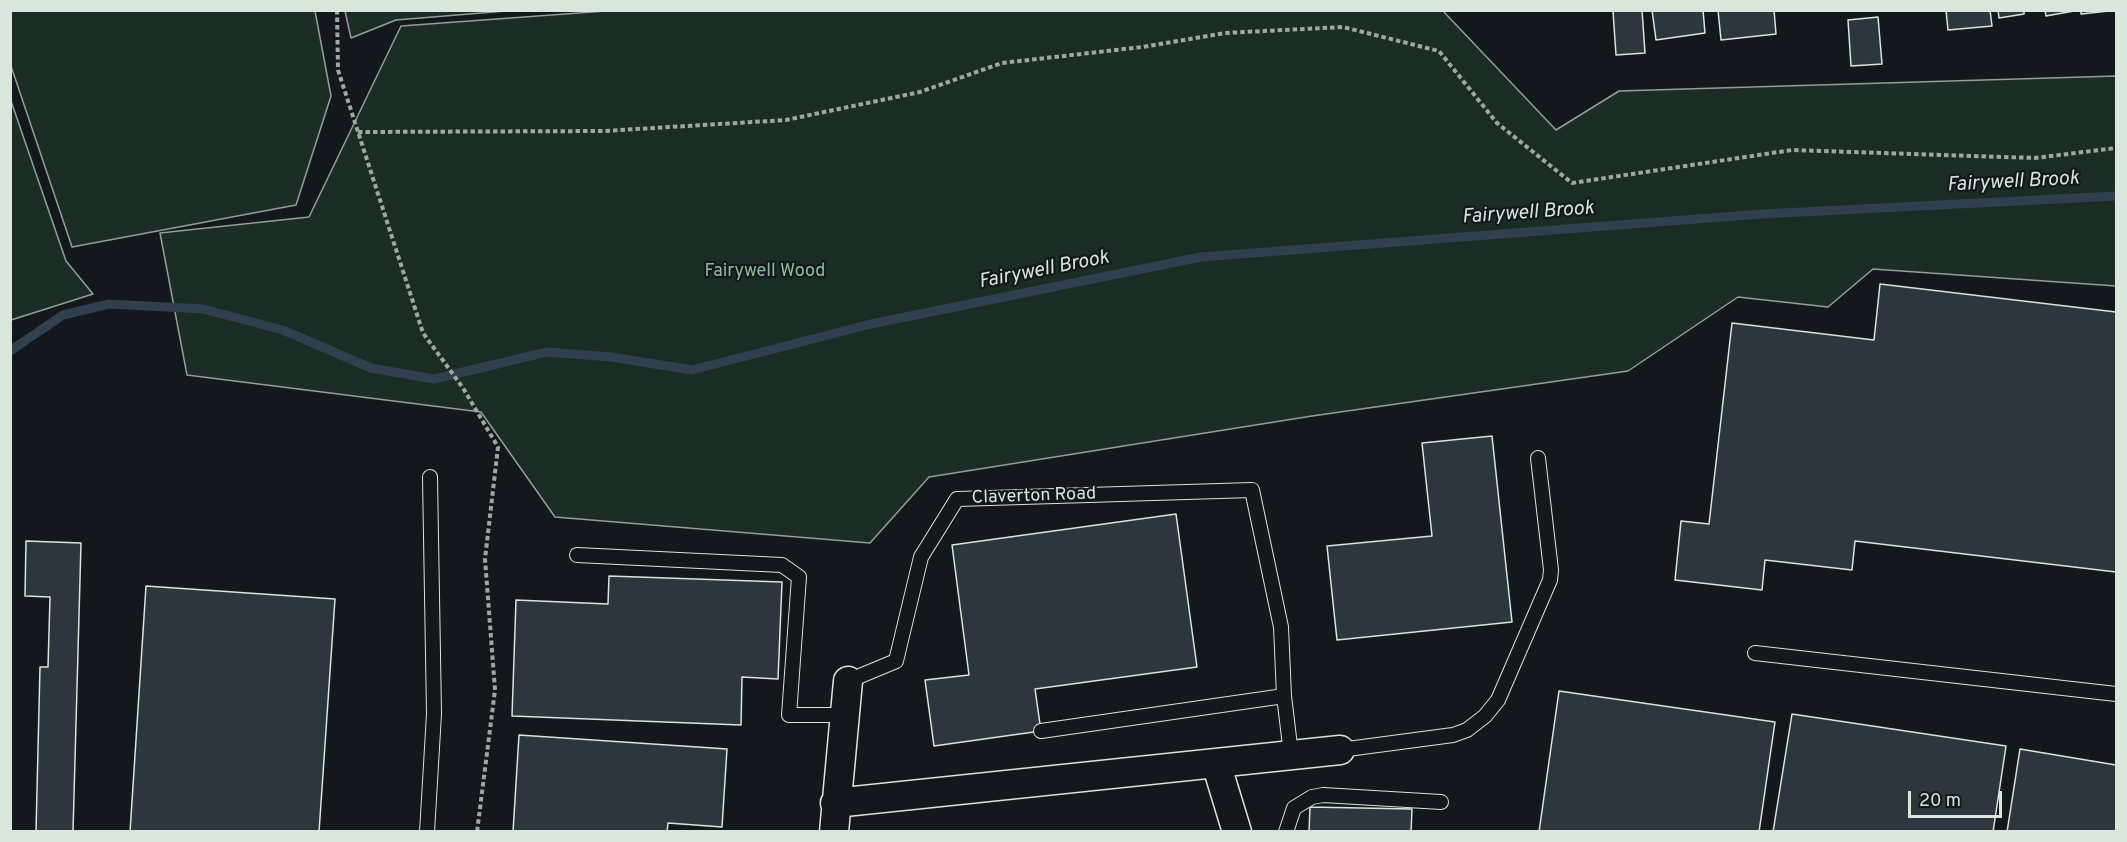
<!DOCTYPE html>
<html>
<head>
<meta charset="utf-8">
<style>
  body { margin:0 }
  #map { position:relative; width:2127px; height:842px; overflow:hidden; background:#14181c; font-family:Overpass,sans-serif }
  canvas { display:block }
  .frame { position:absolute; inset:0; border:12px solid #d8e6dc; pointer-events:none }
  .scale { position:absolute; left:1908px; top:791px; width:94px; height:27px; box-sizing:border-box; border:3px solid #d8e6dc; border-top:0; padding-left:8px; font-size:18px; line-height:21px; white-space:nowrap; color:#d8e6dc; -webkit-text-stroke:4px #14181c; paint-order:stroke }
</style>
</head>
<body>
<div id="map">
<canvas width="2127" height="842"></canvas>
<div class="frame"></div>
<div class="scale">20 m</div>
</div>
<script>
const c = document.querySelector('canvas').getContext('2d');
c.lineJoin = 'round';
function paint(path, color) {
  c.fillStyle = color;
  c.fill(path, 'evenodd');
}
function shape(rows) {
  const path = new Path2D();
  for (const r of rows) {
    path.moveTo(r[0], r[1]);
    for (let i = 2; i < r.length; i += 2) path.lineTo(r[i], r[i + 1]);
  }
  return path;
}
function trace(path, color, width, dash) {
  c.strokeStyle = color;
  c.lineWidth = width;
  c.lineCap = dash ? 'butt' : 'round';
  c.setLineDash(dash || []);
  c.stroke(path);
}
function drawText(font, color, halo, rows, align = 'center') {
  c.font = font + ' Overpass,sans-serif';
  c.lineWidth = 4.5;
  c.setLineDash([]);
  c.textBaseline = 'middle';
  c.strokeStyle = halo;
  c.fillStyle = color;
  for (const [text, x, y, turn = 0] of rows) {
    c.save();
    c.translate(x, y);
    c.rotate((+turn || 0) * Math.PI / 180);
    c.textAlign = isNaN(turn) ? turn : align;
    if (halo) c.strokeText(text, 0, 0);
    c.fillText(text, 0, 0);
    c.restore();
  }
}
const green = shape([
  [10,11,315,11,331,96,296,205,72,247,11,66,10,11],
  [345,11,345,10,506,11,396,20,351,38,345,11],
  [606,11,1443,11,1556,130,1619,91,2116,76,2116,286,1873,269,1828,307,1738,297,1628,371,1312,416,929,477,870,543,555,517,481,412,187,375,160,233,309,217,401,26,606,11],
  [10,98,66,261,93,294,11,320,10,98]
]);
paint(green, '#1a2d24');
trace(green, '#939e99', 1.5);
trace(shape([
  [10,351,63,315,109,304,203,309,283,330,371,368,434,379,547,352,611,357,692,370,871,324,1201,257,1762,214,2116,196]
]), '#2f3f4d', 9);
const building = shape([
  [1642,10,1645,53,1616,55,1613,11,1642,10],
  [1652,10,1703,10,1705,33,1656,40,1652,10],
  [1718,10,1774,10,1776,34,1721,40,1718,10],
  [1946,10,1990,10,1992,26,1948,30,1946,10],
  [1998,10,2024,10,2024,14,1999,18,1998,10],
  [2045,10,2074,10,2074,11,2046,16,2045,10],
  [2081,10,2109,10,2109,11,2081,14,2081,10],
  [1878,17,1882,64,1851,66,1848,20,1878,17],
  [1880,284,2116,312,2116,572,1855,541,1852,570,1765,560,1762,590,1675,580,1681,521,1709,524,1732,323,1874,340,1880,284],
  [1492,436,1512,622,1337,640,1327,546,1432,536,1422,443,1492,436],
  [1176,514,1197,667,1035,689,1041,731,934,746,925,680,969,675,952,545,1176,514],
  [26,541,81,543,73,832,36,832,40,667,48,667,50,597,25,596,26,541],
  [609,576,782,582,778,679,742,677,741,725,512,716,516,600,608,604,609,576],
  [146,586,335,599,319,832,130,832,146,586],
  [1559,691,1775,722,1759,832,1539,832,1559,691],
  [1792,714,2006,746,1993,832,1773,832,1792,714],
  [519,735,727,749,722,827,668,823,667,832,513,832,519,735],
  [2020,749,2116,765,2116,832,2007,832,2020,749],
  [1310,807,1412,809,1411,832,1309,832,1310,807]
]);
paint(building, '#2c363c');
trace(building, '#d8e6dc', 1.5);
const lane = shape([
  [577,555,782,565,799,577,789,715,844,715],
  [1755,653,2116,694],
  [848,681,896,661,921,557,957,499,1252,490,1281,627,1284,696],
  [1041,731,1284,696,1291,754],
  [1340,750,1453,735,1467,730,1485,716,1498,700,1550,580,1551,570,1538,458],
  [427,832,434,714,430,477],
  [1286,832,1294,808,1312,797,1323,795,1441,802]
]);
const street = shape([
  [1216,763,1237,832],
  [835,803,1340,750],
  [834,832,848,681]
]);
trace(lane, '#d8e6dc', 16);
trace(street, '#d8e6dc', 31);
trace(shape([
  [337,10,338,70,423,333,463,388,498,447,485,559,495,690,477,832],
  [358,132,604,131,786,120,920,92,1002,63,1142,47,1225,33,1343,27,1439,51,1497,123,1572,183,1792,150,2035,158,2116,148]
]), '#9da8a2', 4, [4.5, 3]);
trace(lane, '#14181c', 14);
trace(street, '#14181c', 28);
drawText('18px', '#8ac095', '#14181c', [
  ["Fairywell Wood",765,272]
]);
drawText('18px', '#d8e6dc', '#14181c', [
  ["Claverton Road",1034,497,-2]
]);
drawText('italic 20px', '#d8e6dc', '#14181c', [
  ["Fairywell Brook",2013,183,-3],
  ["Fairywell Brook",1528,214,-4],
  ["Fairywell Brook",1044,271,-11]
]);
</script>
</body>
</html>
